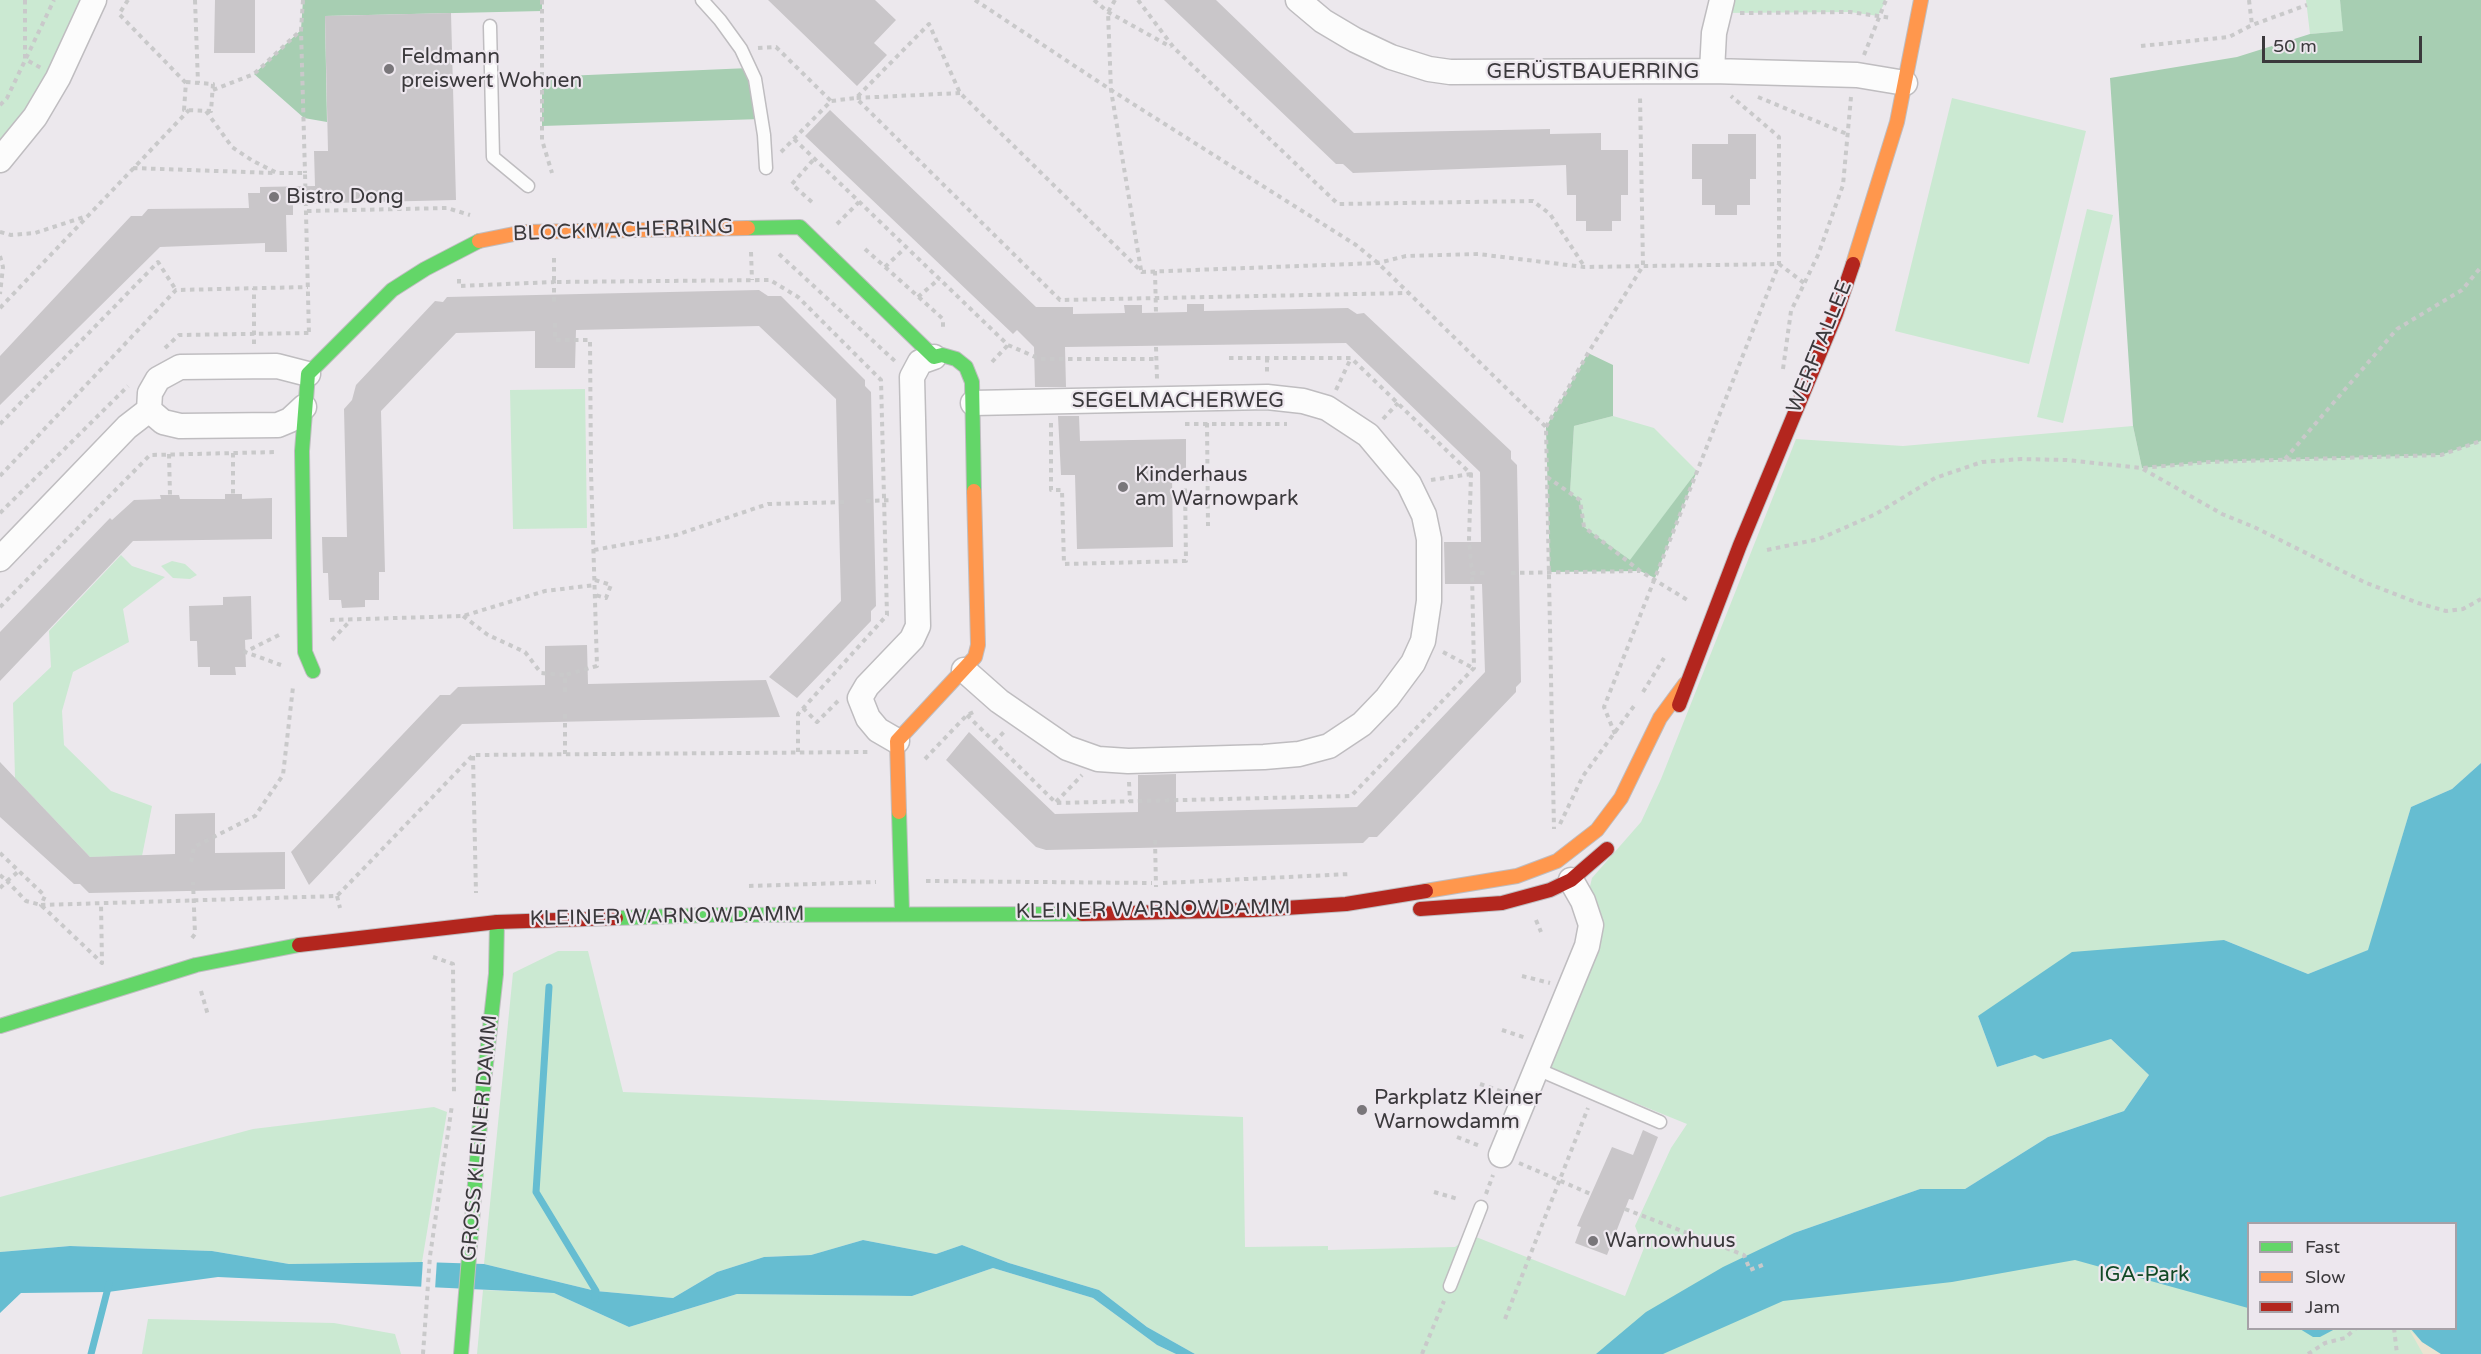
<!DOCTYPE html>
<html>
<head>
<meta charset="utf-8">
<style>
  body { margin:0 }
  #map { position:relative; width:2481px; height:1354px; overflow:hidden; background:#ece8ed; font-family:"Varela Round",sans-serif }
  canvas { display:block }
  .legend { position:absolute; left:2247px; top:1222px; width:210px; height:108px; box-sizing:border-box; background:#ede7ee; border:2px solid #a6a1a7; margin:0; padding:8px 10px; list-style:none; font-size:18px; color:#3b393c }
  .legend li { display:flex; align-items:center; gap:12px; height:30px }
  .legend b { width:30px; border:2px solid #a6a1a7 }
  .scale { position:absolute; left:2262px; top:36px; width:160px; height:27px; box-sizing:border-box; border:3px solid #3b393c; border-top:0; padding-left:8px; font-size:18px; line-height:21px; white-space:nowrap; color:#3b393c; -webkit-text-stroke:4px #ede7ee; paint-order:stroke }
</style>
</head>
<body>
<div id="map">
<canvas width="2481" height="1354"></canvas>
<ul class="legend">
<li><b style="height:8px;background:#63d668"></b>Fast</li>
<li><b style="height:8px;background:#ff974d"></b>Slow</li>
<li><b style="height:8px;background:#b3261e"></b>Jam</li>
</ul>
<div class="scale">50 m</div>
</div>
<script>
const c = document.querySelector('canvas').getContext('2d');
c.lineJoin = 'round';
function paint(path, color) {
  c.fillStyle = color;
  c.fill(path, 'evenodd');
}
function shape(rows) {
  const path = new Path2D();
  for (const r of rows) {
    path.moveTo(r[0], r[1]);
    for (let i = 2; i < r.length; i += 2) path.lineTo(r[i], r[i + 1]);
  }
  return path;
}
function trace(path, color, width, dash) {
  c.strokeStyle = color;
  c.lineWidth = width;
  c.lineCap = dash ? 'butt' : 'round';
  c.setLineDash(dash || []);
  c.stroke(path);
}
function drawText(font, color, halo, rows, align = 'center') {
  c.font = font + ' "Varela Round",sans-serif';
  c.lineWidth = 4.5;
  c.setLineDash([]);
  c.textBaseline = 'middle';
  c.strokeStyle = halo;
  c.fillStyle = color;
  for (const [text, x, y, turn = 0] of rows) {
    c.save();
    c.translate(x, y);
    c.rotate((+turn || 0) * Math.PI / 180);
    c.textAlign = isNaN(turn) ? turn : align;
    if (halo) c.strokeText(text, 0, 0);
    c.fillText(text, 0, 0);
    c.restore();
  }
}
paint(shape([
  [0,0,94,0,0,159],
  [1722,0,1886,0,1878,16,1850,12,1719,13],
  [2306,0,2340,0,2344,31,2310,34],
  [1952,98,2086,131,2029,364,1895,331],
  [2087,209,2113,215,2063,423,2037,417],
  [585,389,587,528,513,529,510,390],
  [1613,416,1654,428,1697,471,1630,561,1584,527,1580,501,1570,493,1574,426],
  [2133,426,2142,468,2209,462,2441,455,2481,441,2481,763,2452,789,2411,807,2369,950,2308,974,2224,940,1978,1016,1997,1067,2035,1055,2111,1039,2149,1075,2124,1111,2048,1137,1965,1189,1920,1189,1794,1233,1763,1248,2248,1229,2248,1328,2456,1328,2481,1315,2481,1354,1195,1354,1147,1327,1099,1290,1009,1263,962,1245,936,1254,863,1240,811,1255,764,1257,717,1272,673,1298,596,1291,484,1264,513,973,558,951,588,951,623,1092,1243,1117,1245,1247,1328,1246,1328,1250,1455,1247,1471,1235,1625,1296,1644,1248,1635,1226,1671,1148,1687,1124,1547,1067,1592,878,1641,822,1661,779,1796,439,1903,446],
  [121,555,132,566,165,577,123,609,129,642,73,672,62,711,64,745,111,791,152,806,142,856,90,857,15,778,13,703,51,667,49,631],
  [172,561,185,564,197,575,190,579,173,578,161,566],
  [434,1107,447,1112,422,1262,289,1264,212,1251,70,1246,0,1252,0,1197,253,1129],
  [993,1268,1093,1298,1157,1345,1176,1354,477,1354,483,1290,554,1293,629,1327,737,1294,912,1296],
  [148,1319,334,1323,395,1334,401,1354,142,1354]
]), '#cbe9d2');
paint(shape([
  [303,0,542,0,542,11,325,16,327,122,304,118,254,74,301,30],
  [2340,0,2481,0,2481,441,2441,455,2209,462,2142,468,2133,426,2110,78,2237,57,2310,34,2343,31],
  [749,68,761,119,542,126,542,77],
  [1588,353,1613,365,1613,416,1574,426,1570,493,1580,500,1584,527,1630,560,1697,471,1655,578,1640,571,1550,572,1546,427]
]), '#a7ceb2');
paint(shape([
  [2409,1329,2422,1342,2441,1354,2423,1354]
]), '#ebe4d2');
paint(shape([
  [2481,763,2481,1354,2441,1354,2422,1342,2411,1329,2456,1328,2456,1224,2248,1224,2248,1308,2075,1260,1952,1282,1783,1301,1663,1354,1596,1354,1646,1312,1723,1267,1794,1233,1920,1189,1965,1189,2048,1137,2124,1111,2149,1075,2111,1039,2043,1059,2035,1055,1997,1067,1978,1016,2072,952,2224,940,2308,974,2368,950,2411,807,2452,789],
  [863,1240,936,1254,962,1245,1009,1263,1099,1290,1147,1327,1195,1354,1176,1354,1157,1345,1093,1298,993,1268,912,1296,737,1294,629,1327,554,1293,218,1277,108,1292,21,1293,0,1313,0,1252,70,1246,212,1251,289,1264,422,1262,484,1264,596,1291,673,1298,717,1272,764,1257,811,1255],
  [2300,1329,2335,1329,2320,1337,2313,1337]
]), '#66bdd1');
paint(shape([
  [423,1259,437,1259,435,1290,421,1290]
]), '#ece8ed');
trace(shape([
  [549,987,536,1192,596,1291,595,1299],
  [91,1354,109,1284]
]), '#66bdd1', 7);
paint(shape([
  [215,0,255,0,255,53,214,53],
  [768,0,875,0,896,20,874,43,887,55,857,86],
  [1164,0,1216,0,1354,133,1550,129,1550,134,1601,133,1601,150,1628,150,1628,195,1621,195,1621,221,1612,221,1612,231,1586,231,1586,221,1576,221,1576,195,1567,195,1566,165,1353,173,1343,164,1336,164],
  [451,13,456,200,293,204,293,215,286,215,287,252,265,252,265,243,160,247,0,405,0,356,131,216,142,216,148,209,249,208,248,193,260,193,260,187,315,186,314,151,328,151,325,16],
  [830,110,1036,307,1073,307,1073,314,1125,313,1124,305,1142,305,1142,313,1187,312,1187,304,1204,304,1204,311,1348,308,1357,314,1364,313,1511,451,1511,459,1517,465,1521,682,1516,687,1516,692,1377,837,1369,837,1363,843,1046,850,1036,847,946,760,969,732,1055,814,1138,812,1138,775,1176,774,1176,812,1357,807,1485,672,1482,584,1445,584,1444,542,1481,542,1480,472,1346,343,1065,347,1066,387,1035,387,1034,347,1017,330,1013,334,805,136],
  [1728,134,1756,134,1756,179,1750,179,1750,205,1737,205,1737,215,1715,215,1715,205,1702,205,1702,179,1692,179,1692,144,1728,144],
  [759,290,768,296,781,296,865,380,865,386,871,392,876,606,871,611,871,621,797,698,769,677,841,601,836,399,759,326,576,330,575,368,535,368,535,331,456,333,381,411,385,572,379,572,379,600,365,600,365,607,342,608,341,600,329,600,328,573,323,573,322,537,347,537,344,409,352,400,356,385,435,301,443,302,447,297],
  [1058,416,1079,416,1080,441,1186,439,1186,473,1172,473,1173,547,1077,549,1075,475,1061,475],
  [225,494,242,494,242,499,272,498,272,539,133,541,0,681,0,632,110,518,112,520,134,500,161,499,160,495,179,495,180,499,225,499],
  [251,596,252,639,245,640,246,667,235,667,236,675,210,675,210,667,198,667,197,641,190,641,189,606,223,605,223,597],
  [587,645,588,684,766,680,780,717,462,724,309,885,291,852,440,695,450,695,458,687,545,685,545,646],
  [0,762,90,857,175,854,175,814,215,813,215,853,285,852,285,889,89,893,80,884,74,884,0,817],
  [1643,1130,1658,1137,1633,1200,1629,1199,1607,1255,1575,1243,1581,1227,1577,1226,1612,1147,1633,1155]
]), '#c9c6c9');
const lane = shape([
  [702,0,720,20,741,49,755,79,764,135,766,168],
  [490,26,493,157,528,186],
  [1537,1069,1660,1122],
  [1450,1286,1481,1207]
]);
const street = shape([
  [1298,0,1323,21,1355,40,1391,57,1429,69,1450,72,1712,71,1857,75,1905,83],
  [1712,71,1714,33,1722,0],
  [0,160,35,117,58,78,94,0],
  [304,407,290,420,278,425,180,426,163,422,149,410,150,393,158,379,180,367,277,366,308,374],
  [0,559,127,427,149,410],
  [964,670,999,701,1067,748,1098,759,1128,761,1264,757,1299,754,1329,746,1362,724,1387,698,1413,663,1423,641,1429,601,1429,539,1424,515,1409,484,1368,435,1327,408,1303,401,1267,397,973,403],
  [897,741,878,730,868,718,860,698,867,686,912,639,918,626,912,377,920,362,934,357],
  [1501,1155,1587,946,1591,925,1583,901,1571,880]
]);
const fast = shape([
  [748,228,800,227,934,357,942,355,956,359,966,367,972,382,974,491],
  [313,671,305,652,302,451,308,374,392,290,425,269,479,241],
  [899,812,902,912],
  [616,918,711,915,1082,914],
  [0,1026,196,965,299,945],
  [461,1354,482,1099,496,974,497,922]
]);
const slow = shape([
  [479,241,524,232,748,228],
  [1853,264,1897,122,1921,0],
  [899,812,897,741,975,657,978,645,974,491],
  [1426,891,1517,876,1557,861,1597,830,1621,798,1660,718,1685,684]
]);
const jam = shape([
  [1679,705,1740,545,1836,314,1853,264],
  [1420,909,1502,903,1550,890,1571,880,1607,849],
  [1082,914,1255,910,1346,904,1426,891],
  [299,945,497,922,616,918]
]);
trace(lane, '#bfbdc0', 15);
trace(street, '#bfbdc0', 27);
trace(fast, '#bfbdc0', 16);
trace(slow, '#bfbdc0', 16);
trace(jam, '#bfbdc0', 16);
trace(shape([
  [25,0,25,59,41,68],
  [128,0,119,14,186,83],
  [195,0,198,83],
  [303,0,301,30,305,173],
  [542,0,542,140,552,173],
  [975,0,1111,90,1356,245,1378,263,1546,427,1554,829],
  [1094,0,1108,12,1171,47],
  [1115,0,1108,12,1111,90,1141,270],
  [1138,0,1174,48,1338,204,1533,201,1550,214,1584,266],
  [2249,0,2252,25],
  [1740,13,1850,12,1892,18],
  [2141,46,2229,37,2252,25,2307,5],
  [758,48,776,47,831,101],
  [1864,55,1886,0],
  [186,82,213,84,211,111,184,110,186,82],
  [213,90,254,74,301,30],
  [960,93,856,98,1060,300,1408,293],
  [1758,97,1847,134],
  [0,105,7,98,54,0],
  [206,111,232,147,253,161,277,173,305,173,309,335],
  [794,139,1008,345,1040,359,1156,359],
  [781,152,831,101,856,98,929,24,960,93,1142,272,1378,263,1406,256,1478,254,1584,267,1779,264,1804,283],
  [133,168,273,173],
  [792,184,814,159],
  [795,187,812,202],
  [307,211,447,208,470,215],
  [837,224,859,202],
  [0,232,11,235,35,233,87,216],
  [865,249,943,319,943,329],
  [751,252,752,280],
  [779,254,897,363],
  [0,256,3,267,0,294],
  [554,258,554,282,770,280,798,297,881,380,887,615,798,714,798,752],
  [885,267,906,247],
  [1155,271,1156,313],
  [459,279,459,286,554,282,554,302],
  [918,297,939,279],
  [0,308,189,110],
  [555,323,555,340,590,340,591,471,597,666,565,675],
  [254,344,254,288],
  [1156,347,1157,379],
  [165,348,179,335,309,333],
  [1229,358,1351,358,1471,474,1469,539,1472,573,1489,573],
  [1267,358,1267,375],
  [992,362,1008,345],
  [1783,369,1791,311,1818,255,1843,185,1851,97],
  [1336,390,1351,358],
  [1383,419,1398,403],
  [1051,423,1051,490,1062,490,1064,564,1186,561,1185,484],
  [1207,423,1208,526],
  [0,424,158,262,176,290],
  [1185,424,1287,424],
  [1546,427,1588,353,1643,266,1640,95],
  [233,453,233,494],
  [169,454,170,495],
  [2285,459,2397,329,2462,290,2481,267],
  [2143,469,2222,514,2254,527,2364,582,2418,603,2446,611,2463,609,2481,599],
  [0,476,176,290,308,287],
  [1547,477,1580,500,1584,527,1640,571,1689,601],
  [1431,480,1471,474],
  [866,501,893,500],
  [0,513,128,386],
  [594,550,676,535,768,504,846,502],
  [1767,550,1819,539,1876,514,1935,478,1982,462,2021,459,2066,460,2142,468,2209,462,2441,455,2481,441],
  [1511,573,1640,571],
  [595,580,611,585,606,598,595,595],
  [0,607,150,455,278,452],
  [463,616,488,635,525,652,541,673,565,675,565,695],
  [330,620,463,616,545,591,595,585],
  [279,635,245,652,281,665],
  [332,640,351,620],
  [1443,652,1473,668],
  [1643,692,1664,658],
  [803,708,817,722,838,701],
  [565,714,565,754],
  [967,715,1056,803,1351,796,1474,668,1472,573],
  [1615,734,1604,707,1779,264,1779,137,1731,96],
  [994,742,1004,732],
  [473,756,476,893],
  [925,759,967,715,976,711],
  [1129,782,1130,802],
  [1056,802,1082,775],
  [1560,824,1583,776,1634,706],
  [1155,840,1156,887],
  [0,853,45,896,41,905,337,896,473,755,870,752],
  [191,862,194,847,255,816,283,775,293,687],
  [0,875,7,881,19,871],
  [926,881,1152,883],
  [1163,883,1350,874],
  [749,886,876,882],
  [0,888,7,881,26,901,41,905,102,963,101,903],
  [337,896,340,908],
  [1536,920,1541,932],
  [192,938,195,934,193,882],
  [433,957,453,964,454,1094],
  [1522,976,1550,983],
  [201,991,208,1015],
  [1502,1030,1526,1038],
  [1480,1084,1503,1092],
  [1457,1137,1480,1146],
  [1519,1163,1593,1195],
  [1434,1192,1458,1199],
  [1486,1194,1493,1175],
  [1625,1209,1744,1255,1750,1270,1765,1264],
  [1505,1319,1588,1108],
  [2394,1328,2397,1354],
  [423,1354,430,1256,452,1105],
  [1422,1354,1444,1301],
  [2308,1354,2325,1343,2345,1338,2356,1328]
]), '#c9c9ca', 4, [4.5, 4.5]);
trace(lane, '#fcfcfc', 12);
trace(street, '#fcfcfc', 24);
trace(fast, '#63d668', 14);
trace(slow, '#ff974d', 14);
trace(jam, '#b3261e', 14);
for (const [x, y, r, color] of [
  [389,69,6,"#79767a"],
  [274,197,6,"#79767a"],
  [1123,487,6,"#79767a"],
  [1362,1110,6,"#79767a"],
  [1593,1241,6,"#79767a"]
]) {
  const dot = new Path2D();
  dot.arc(x, y, r, 0, 2 * Math.PI);
  c.fillStyle = color;
  c.fill(dot);
  trace(dot, '#ede7ee', 2);
}
drawText('21px', '#3b393c', '#ede7ee', [
  ["Feldmann",401,57],
  ["preiswert Wohnen",401,81],
  ["Bistro Dong",286,197],
  ["Kinderhaus",1135,475],
  ["am Warnowpark",1135,499],
  ["Parkplatz Kleiner",1374,1098],
  ["Warnowdamm",1374,1122],
  ["Warnowhuus",1605,1241]
], 'left');
drawText('21px', '#3b393c', '#ede7ee', [
  ["GERÜSTBAUERRING",1593,72],
  ["BLOCKMACHERRING",623,231,-2],
  ["WERFTALLEE",1820,347,-68],
  ["SEGELMACHERWEG",1178,401],
  ["KLEINER WARNOWDAMM",1153,910,-1],
  ["KLEINER WARNOWDAMM",667,917,-1],
  ["GROSS KLEINER DAMM",480,1138,-85]
]);
drawText('21px', '#114925', '#ede7ee', [
  ["IGA-Park",2144,1275]
]);
</script>
</body>
</html>
